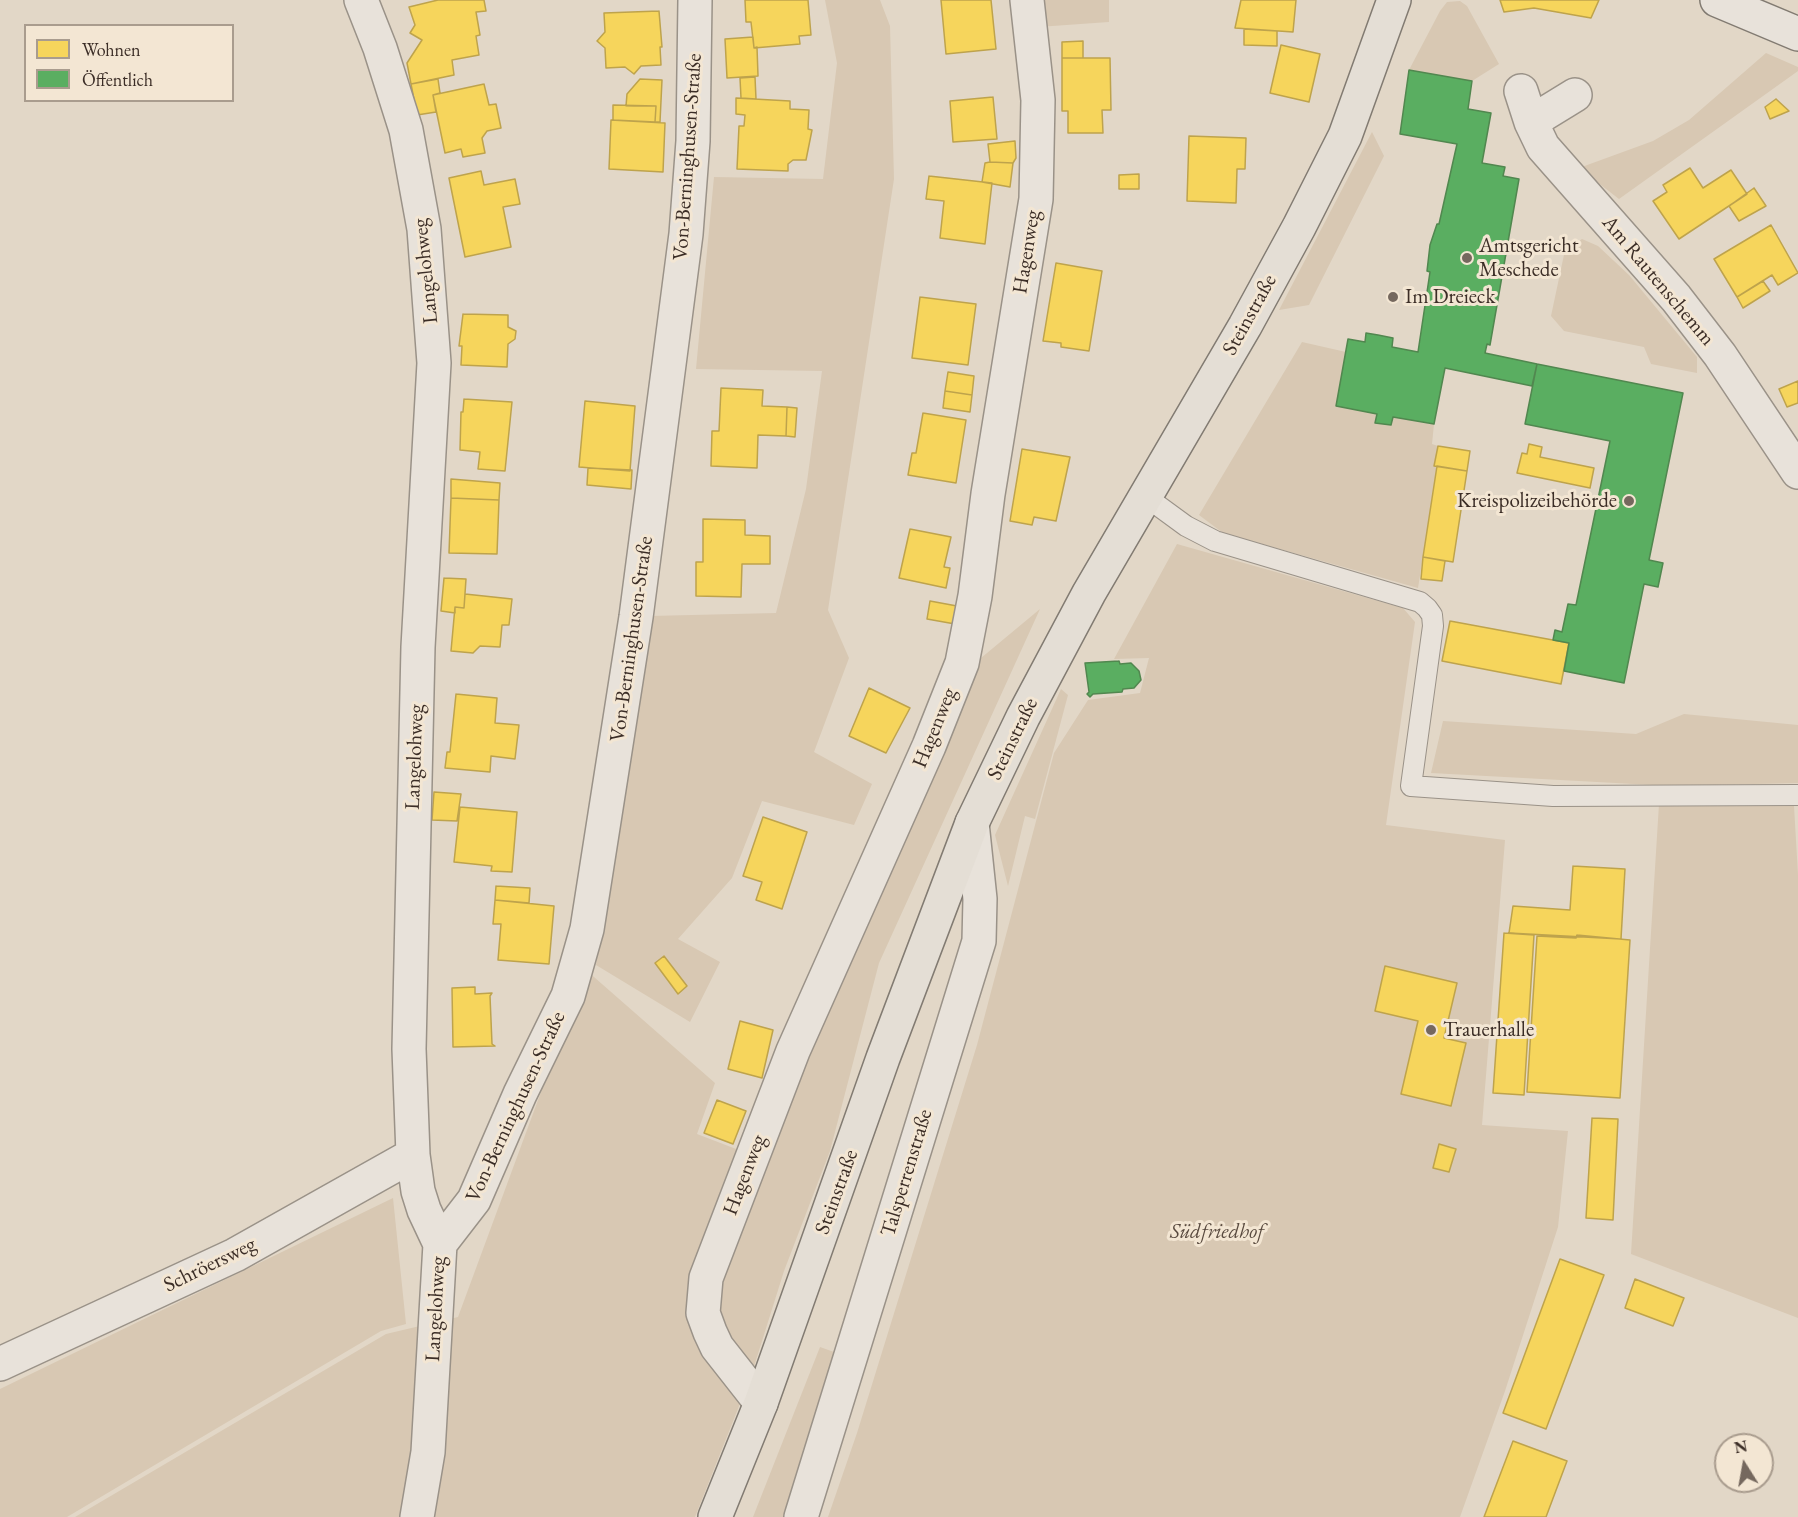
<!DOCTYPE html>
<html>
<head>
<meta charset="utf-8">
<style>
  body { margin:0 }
  #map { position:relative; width:1798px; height:1517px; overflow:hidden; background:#e2d7c7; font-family:"EB Garamond",serif }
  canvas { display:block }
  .legend { position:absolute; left:24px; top:24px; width:210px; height:78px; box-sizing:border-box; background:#f3e6d3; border:2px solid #a99c8e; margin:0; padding:8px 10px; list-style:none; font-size:18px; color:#3b2d26 }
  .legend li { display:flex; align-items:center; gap:12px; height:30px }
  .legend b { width:30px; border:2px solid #a99c8e }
  .north { position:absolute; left:1714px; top:1433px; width:60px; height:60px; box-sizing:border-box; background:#f3e6d3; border:2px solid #a99c8e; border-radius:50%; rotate:349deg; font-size:16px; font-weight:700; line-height:24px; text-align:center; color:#3b2d26 }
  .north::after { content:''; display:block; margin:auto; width:21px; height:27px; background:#75685e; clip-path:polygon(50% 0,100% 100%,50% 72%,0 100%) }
</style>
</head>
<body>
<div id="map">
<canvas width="1798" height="1517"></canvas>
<ul class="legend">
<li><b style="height:16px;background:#f6d55c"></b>Wohnen</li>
<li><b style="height:16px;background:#5aae61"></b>Öffentlich</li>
</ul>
<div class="north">N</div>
</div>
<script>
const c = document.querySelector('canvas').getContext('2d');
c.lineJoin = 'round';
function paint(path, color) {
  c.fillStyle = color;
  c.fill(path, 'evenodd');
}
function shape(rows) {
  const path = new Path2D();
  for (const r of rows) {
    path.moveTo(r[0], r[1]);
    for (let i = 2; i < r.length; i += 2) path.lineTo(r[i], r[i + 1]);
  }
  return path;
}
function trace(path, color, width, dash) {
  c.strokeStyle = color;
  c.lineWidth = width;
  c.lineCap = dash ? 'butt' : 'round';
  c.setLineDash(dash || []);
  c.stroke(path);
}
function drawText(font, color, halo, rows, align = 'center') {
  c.font = font + ' "EB Garamond",serif';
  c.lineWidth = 6;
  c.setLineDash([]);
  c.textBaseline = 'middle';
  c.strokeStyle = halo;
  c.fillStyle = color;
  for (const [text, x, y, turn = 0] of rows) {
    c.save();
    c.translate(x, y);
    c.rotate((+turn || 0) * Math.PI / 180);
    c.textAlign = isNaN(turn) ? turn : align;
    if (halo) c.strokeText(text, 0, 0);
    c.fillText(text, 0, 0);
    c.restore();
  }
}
paint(shape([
  [825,0,880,0,890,26,894,179,828,610,849,658,814,752,872,784,854,825,762,801,732,878,678,939,720,962,690,1022,596,965,650,616,776,613,806,489,822,371,696,369,714,177,823,179,837,63],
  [1036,0,1109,0,1109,22,1038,27],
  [1460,1,1467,6,1499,64,1472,81,1409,70,1440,11,1447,2],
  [1766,53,1798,67,1798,71,1619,199,1579,168,1653,141,1689,120],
  [1372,132,1384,156,1309,305,1279,310],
  [1582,239,1598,246,1629,275,1697,357,1697,373,1651,364,1644,347,1564,331,1551,316,1565,250],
  [1302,342,1346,352,1337,406,1377,414,1376,423,1391,425,1393,417,1434,424,1432,444,1438,446,1434,466,1437,466,1418,588,1223,533,1199,515],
  [1177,544,1403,608,1415,622,1386,825,1505,840,1482,1125,1568,1131,1558,1227,1505,1391,1460,1517,828,1517,857,1433,977,1045,1054,753,1088,700,1140,693,1149,658,1114,659],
  [1040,609,879,963,830,1151,784,1271,751,1376,695,1517,75,1517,386,1334,458,1317,586,970,715,1083,697,1134,757,1157,975,663],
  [1061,689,1068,695,1035,819,1025,816,1008,886,995,835],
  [1684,714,1798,725,1798,783,1671,786,1431,773,1443,721,1636,734],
  [1659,804,1794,806,1798,875,1798,1318,1631,1254],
  [393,1198,406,1324,381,1331,67,1517,0,1517,0,1389],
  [820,1347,834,1352,786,1517,753,1517]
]), '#d8c8b3');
const homes = shape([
  [438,0,484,0,486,11,476,12,480,35,476,36,479,55,452,60,454,75,411,84,407,63,422,40,410,33,415,25,409,7,438,0],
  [745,0,808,0,811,35,799,36,800,44,754,48,751,22,746,22,745,0],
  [941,0,991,0,996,49,946,54,941,0],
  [1241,0,1296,0,1293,32,1235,28,1241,0],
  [1500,0,1599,0,1591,18,1534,8,1504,12,1500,0],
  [659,11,662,47,660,47,661,65,641,66,634,74,625,67,606,68,605,48,597,41,605,32,604,13,659,11],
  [1244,29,1277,31,1277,46,1244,45,1244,29],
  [753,37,754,48,757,47,758,76,727,78,725,39,753,37],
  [1083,41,1083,58,1062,58,1062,42,1083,41],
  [1281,45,1320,54,1309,102,1270,93,1281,45],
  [1062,58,1110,58,1111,110,1102,110,1103,133,1068,133,1068,111,1062,111,1062,58],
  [755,77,756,99,741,98,740,78,755,77],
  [438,79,440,93,433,95,436,112,417,115,411,84,438,79],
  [640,79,662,80,660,122,655,122,656,106,626,106,627,94,640,79],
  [484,84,489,105,496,104,501,128,487,131,482,138,485,153,463,157,461,149,445,153,433,95,484,84],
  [993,97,997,139,953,142,950,101,993,97],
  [736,98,790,101,790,109,809,110,808,129,812,130,806,160,793,160,788,164,788,171,737,169,739,126,744,126,745,115,736,114,736,98],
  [1776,99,1789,111,1770,119,1765,107,1776,99],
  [613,105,656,106,655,122,613,120,613,105],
  [611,120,665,123,663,172,609,169,611,120],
  [1189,136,1246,138,1245,169,1237,169,1236,203,1187,201,1189,136],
  [1015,141,1016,158,1013,163,990,162,988,144,1015,141],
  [990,162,1013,163,1010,187,982,182,985,163,990,162],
  [1690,168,1703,188,1731,170,1747,194,1679,239,1653,201,1667,192,1663,185,1690,168],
  [481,171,484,185,515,179,520,204,503,207,511,247,465,257,449,178,481,171],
  [1139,174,1139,189,1119,189,1119,175,1139,174],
  [929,176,992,183,985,244,940,238,944,201,926,199,929,176],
  [1754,188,1766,206,1739,221,1729,206,1754,188],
  [1771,225,1798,273,1778,285,1772,275,1737,297,1714,259,1771,225],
  [1056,263,1102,271,1089,351,1061,347,1061,343,1043,341,1056,263],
  [1763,281,1770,291,1743,308,1737,297,1763,281],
  [920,297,976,304,968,365,912,358,920,297],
  [463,314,508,315,508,327,516,331,515,339,508,344,507,367,461,365,462,346,459,346,463,314],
  [948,372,974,376,972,395,945,391,948,372],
  [1798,381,1798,403,1787,407,1779,389,1798,381],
  [721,388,763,390,762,406,787,407,786,436,758,435,757,468,711,466,712,431,719,431,721,388],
  [945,391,972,395,970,412,943,408,945,391],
  [464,399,512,402,505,471,478,469,480,452,460,450,461,412,463,412,464,399],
  [585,401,635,406,630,471,579,467,585,401],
  [787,407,797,408,795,437,786,436,787,407],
  [923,413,966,420,956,483,908,475,912,453,916,453,923,413],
  [1529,444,1542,447,1540,457,1594,468,1590,488,1517,473,1522,453,1527,454,1529,444],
  [1438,446,1470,451,1467,471,1434,466,1438,446],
  [1022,449,1070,457,1056,521,1034,517,1032,525,1010,521,1022,449],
  [1437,466,1467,471,1453,562,1423,557,1437,466],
  [588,468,632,470,631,489,587,485,588,468],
  [451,479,500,483,499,500,451,498,451,479],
  [451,498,499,500,497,554,449,553,451,498],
  [703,519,745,520,745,535,770,536,770,564,742,564,741,597,696,596,696,562,703,562,703,519],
  [910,529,951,537,944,567,950,568,946,588,899,578,910,529],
  [1423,557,1445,561,1442,581,1421,579,1423,557],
  [444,578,466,579,464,608,455,607,455,613,441,611,444,578],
  [465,594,512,599,509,625,502,625,500,647,480,646,473,653,451,651,455,607,464,608,465,594],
  [930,601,957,606,955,624,927,619,930,601],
  [1450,621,1569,643,1561,684,1442,661,1450,621],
  [869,688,910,708,886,753,849,736,869,688],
  [456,694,497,698,495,723,519,725,515,759,491,756,490,772,445,768,447,752,450,752,456,694],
  [434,792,461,794,457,821,432,820,434,792],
  [460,807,517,812,512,872,491,871,492,866,454,862,460,807],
  [763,817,807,832,782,909,756,900,762,882,743,876,763,817],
  [1573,866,1625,869,1621,939,1509,933,1513,906,1570,910,1573,866],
  [496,886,530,888,529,903,495,900,496,886],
  [495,900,554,906,549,964,498,960,501,924,493,924,495,900],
  [1504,933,1534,935,1524,1095,1493,1093,1504,933],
  [1577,935,1630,940,1620,1098,1527,1092,1537,936,1576,938,1577,935],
  [664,956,687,986,678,994,655,963,664,956],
  [1385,966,1457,983,1444,1038,1466,1043,1451,1106,1401,1094,1418,1021,1375,1011,1385,966],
  [475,987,475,994,492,993,490,996,492,1044,495,1046,453,1047,452,988,475,987],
  [740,1021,773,1030,762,1078,728,1069,740,1021],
  [717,1100,746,1111,733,1144,704,1133,717,1100],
  [1592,1118,1618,1119,1613,1220,1586,1218,1592,1118],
  [1439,1144,1456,1149,1449,1172,1433,1168,1439,1144],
  [1560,1259,1604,1275,1546,1429,1503,1413,1560,1259],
  [1635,1279,1684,1298,1673,1326,1625,1308,1635,1279],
  [1513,1441,1567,1461,1546,1517,1484,1517,1513,1441]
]);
paint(homes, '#f6d55c');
trace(homes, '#bea34c', 1.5);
const public = shape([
  [1409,70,1472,81,1468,109,1491,113,1482,163,1505,167,1503,176,1519,179,1490,345,1487,344,1485,353,1537,364,1532,386,1445,368,1434,424,1393,417,1391,425,1375,423,1377,414,1336,406,1348,339,1365,342,1366,333,1378,335,1393,338,1392,347,1418,352,1430,272,1427,271,1430,245,1437,224,1439,224,1457,144,1400,134,1409,70],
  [1537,364,1683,393,1649,560,1663,563,1658,587,1644,584,1624,683,1564,671,1569,643,1553,640,1555,630,1562,632,1568,604,1576,605,1610,441,1525,424,1537,364],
  [1119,661,1120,664,1131,663,1139,671,1141,680,1134,688,1123,689,1122,692,1093,694,1090,697,1087,694,1089,692,1085,663,1119,661]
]);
paint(public, '#5aae61');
trace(public, '#51874f', 1.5);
const service = shape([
  [1145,496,1186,526,1215,541,1420,602,1427,608,1432,615,1433,626,1411,786,1553,796,1798,795]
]);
const minor = shape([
  [361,0,380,48,406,130,424,229,434,363,418,647,409,1049,413,1155,418,1191,424,1210,440,1244,428,1452,417,1517],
  [1521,91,1531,122,1543,147,1676,298,1720,355,1798,472],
  [1531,122,1575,95],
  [440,1244,474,1200,520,1094,568,996,587,929,636,617,686,234,693,141,695,0],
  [0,1364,235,1255,413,1155],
  [761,1403,717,1347,710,1332,703,1313,706,1278,793,1051,929,746,962,663,975,596,988,494,1036,199,1038,100,1027,0],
  [801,1517,979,941,980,899,972,823]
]);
const secondary = shape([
  [1717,0,1798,34]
]);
const primary = shape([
  [715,1517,761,1403,883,1058,972,823,1023,717,1089,593,1245,326,1299,227,1345,136,1394,0]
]);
trace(service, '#9a9288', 22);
trace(minor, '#9a9288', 36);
trace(secondary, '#827b72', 36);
trace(primary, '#827b72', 36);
trace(service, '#e8e2da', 20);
trace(minor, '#e8e2da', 33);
trace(secondary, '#e8e2da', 33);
trace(primary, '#e4ded5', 33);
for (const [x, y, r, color] of [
  [1467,258,6,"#75685e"],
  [1393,297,6,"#75685e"],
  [1629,501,6,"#75685e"],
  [1431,1030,6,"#75685e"]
]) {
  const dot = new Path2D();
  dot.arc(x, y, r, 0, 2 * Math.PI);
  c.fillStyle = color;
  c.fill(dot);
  trace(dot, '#f3e6d3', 2);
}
drawText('21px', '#3b2d26', '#f3e6d3', [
  ["Von-Berninghusen-Straße",688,157,-86],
  ["Hagenweg",1027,252,-81],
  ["Langelohweg",426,271,-96],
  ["Am Rautenschemm",1658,281,50],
  ["Steinstraße",1250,315,-61],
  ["Von-Berninghusen-Straße",632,639,-82],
  ["Hagenweg",935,728,-68],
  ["Steinstraße",1013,739,-64],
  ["Langelohweg",415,757,-88],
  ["Von-Berninghusen-Straße",516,1107,-65],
  ["Talsperrenstraße",907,1173,-73],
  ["Hagenweg",745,1175,-69],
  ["Steinstraße",837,1192,-70],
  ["Schröersweg",210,1265,-26],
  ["Langelohweg",436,1309,-87]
]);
drawText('21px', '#3b2d26', '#f3e6d3', [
  ["Amtsgericht",1479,246],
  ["Meschede",1479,270],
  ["Im Dreieck",1405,297],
  ["Kreispolizeibehörde",1617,501,"right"],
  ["Trauerhalle",1443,1030]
], 'left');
drawText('italic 21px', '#594a3f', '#f3e6d3', [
  ["Südfriedhof",1217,1232]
]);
</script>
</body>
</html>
